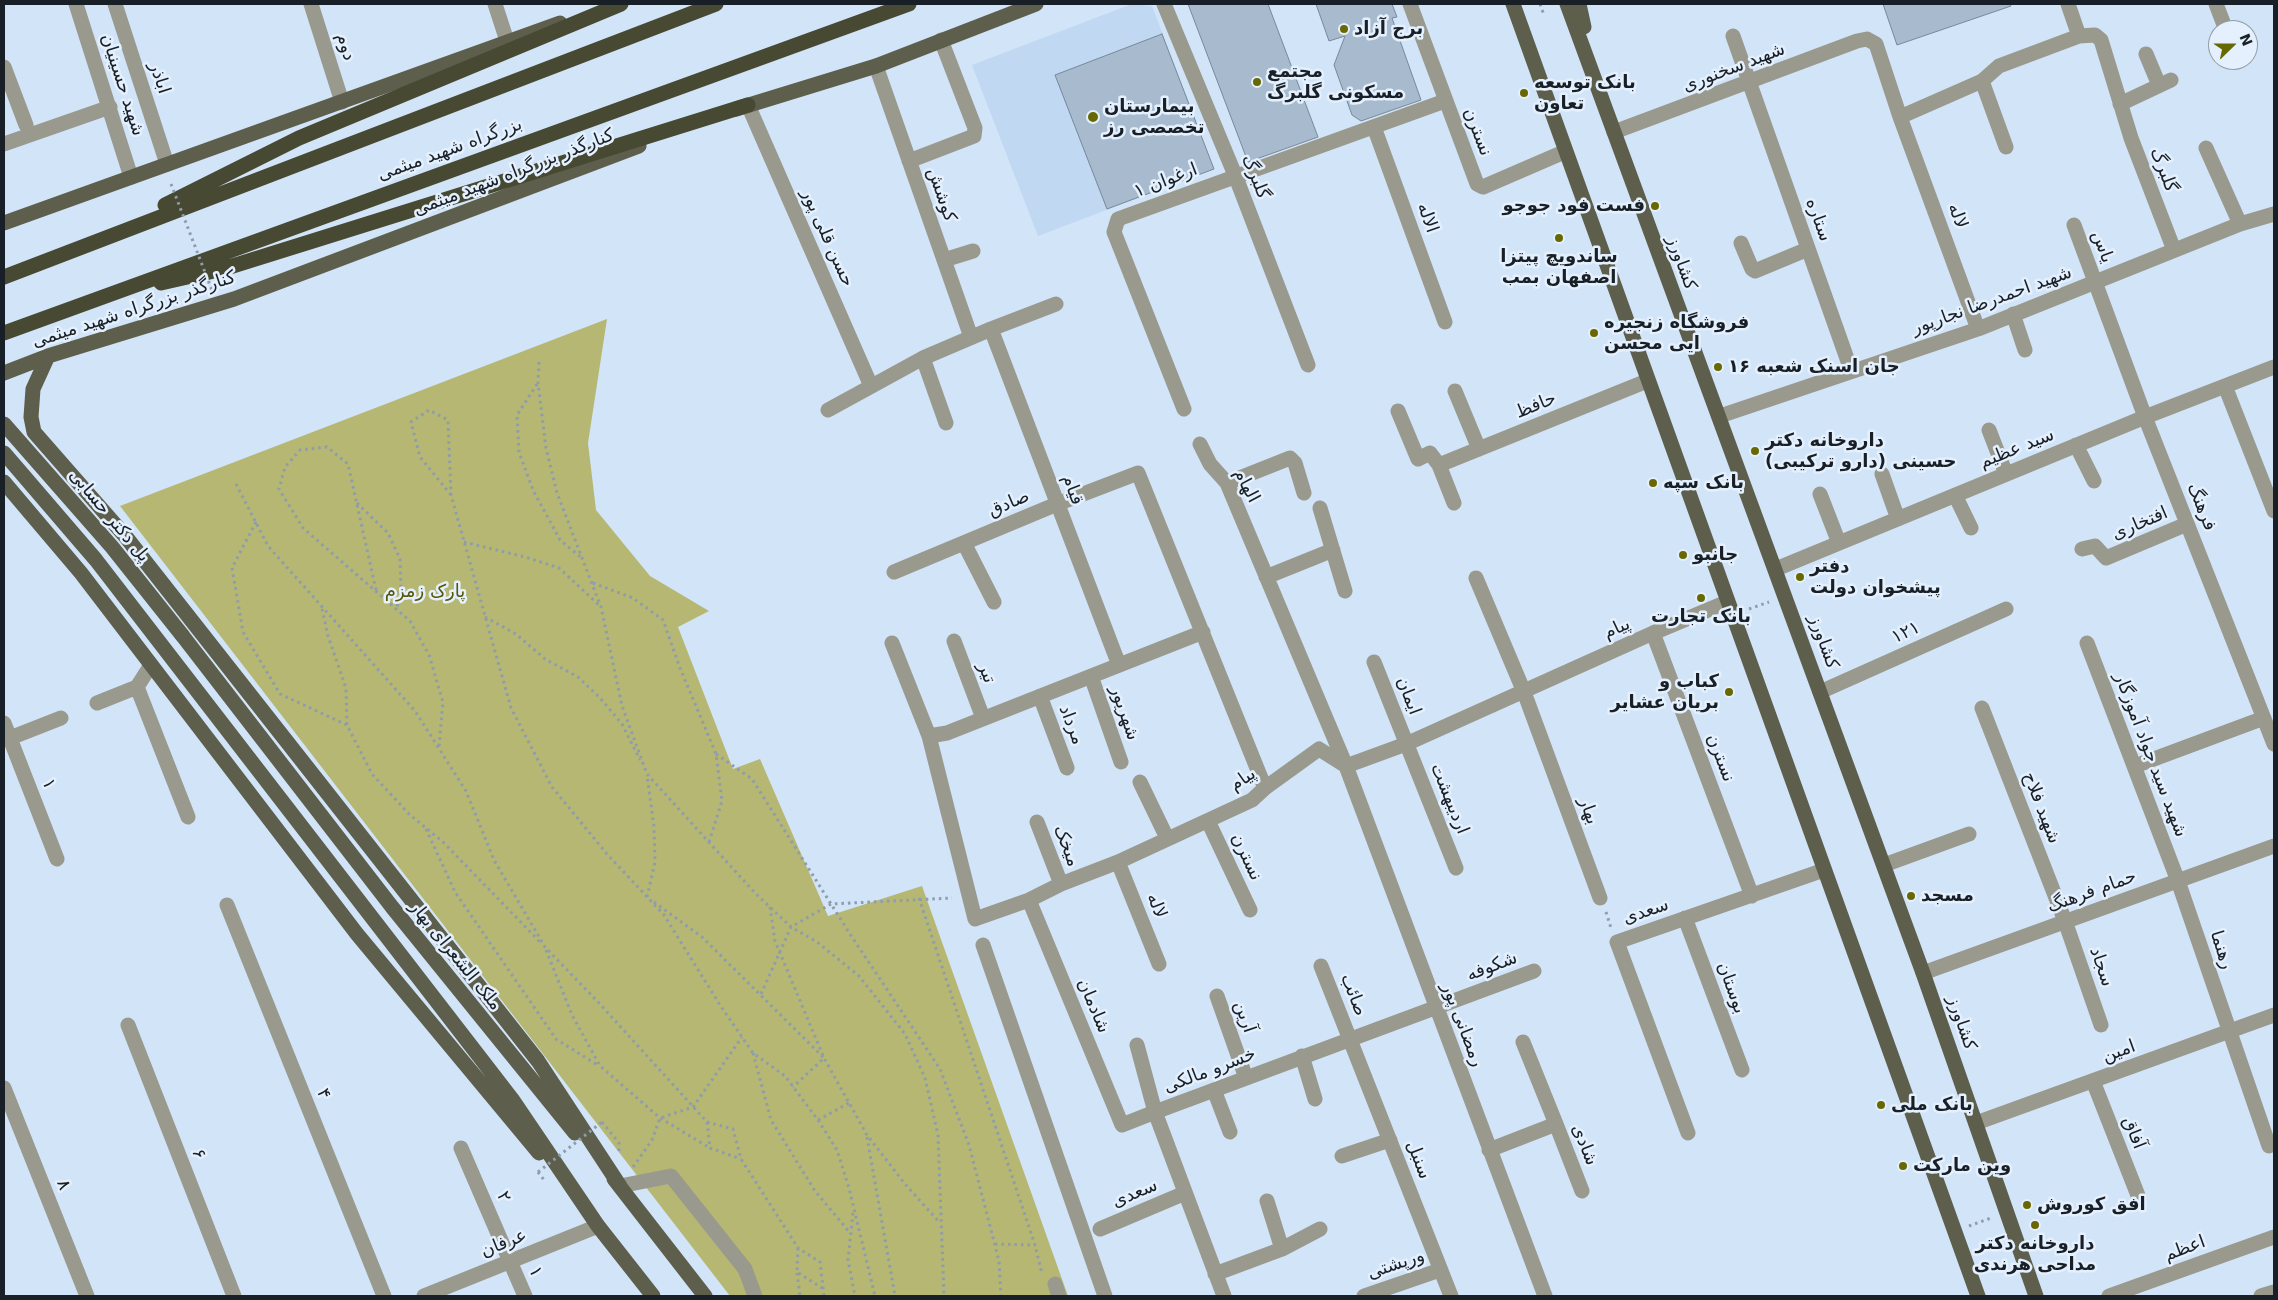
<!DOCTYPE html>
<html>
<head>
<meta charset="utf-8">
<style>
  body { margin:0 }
  #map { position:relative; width:2278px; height:1300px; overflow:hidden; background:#d1e4f8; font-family:"DejaVu Sans",sans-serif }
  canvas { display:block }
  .frame { position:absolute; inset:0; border:5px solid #181f26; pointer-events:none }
  .north { position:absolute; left:2208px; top:20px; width:50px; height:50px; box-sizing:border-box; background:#e4f0fd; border:1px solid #929ca7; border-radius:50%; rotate:68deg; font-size:14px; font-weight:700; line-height:20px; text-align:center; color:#181f26 }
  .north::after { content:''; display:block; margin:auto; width:18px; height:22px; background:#686803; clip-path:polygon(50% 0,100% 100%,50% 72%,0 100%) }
</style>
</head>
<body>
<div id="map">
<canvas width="2278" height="1300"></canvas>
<div class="frame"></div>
<div class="north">N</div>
</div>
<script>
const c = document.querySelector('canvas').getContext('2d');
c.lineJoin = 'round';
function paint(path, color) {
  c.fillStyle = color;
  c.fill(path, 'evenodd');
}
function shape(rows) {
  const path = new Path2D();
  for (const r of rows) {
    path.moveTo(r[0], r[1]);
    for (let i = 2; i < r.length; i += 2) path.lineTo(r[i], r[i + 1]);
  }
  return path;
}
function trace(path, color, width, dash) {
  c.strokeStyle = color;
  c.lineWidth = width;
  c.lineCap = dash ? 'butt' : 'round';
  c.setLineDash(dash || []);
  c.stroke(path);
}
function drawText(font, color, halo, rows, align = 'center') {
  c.font = font + ' "DejaVu Sans","Noto Naskh Arabic",sans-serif';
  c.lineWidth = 5;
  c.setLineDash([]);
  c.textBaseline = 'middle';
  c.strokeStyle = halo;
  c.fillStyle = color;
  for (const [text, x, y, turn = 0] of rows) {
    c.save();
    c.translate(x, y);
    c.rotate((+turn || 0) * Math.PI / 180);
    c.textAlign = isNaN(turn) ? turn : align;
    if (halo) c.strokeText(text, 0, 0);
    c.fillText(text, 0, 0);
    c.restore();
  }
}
paint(shape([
  [1132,4,1152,6,1214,169,1038,236,972,65]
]), '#c0d8f2');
paint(shape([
  [607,319,588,443,596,510,650,576,709,611,678,627,733,769,760,759,828,916,922,886,1068,1296,730,1296,120,506]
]), '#b6b772');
const building = shape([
  [1188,4,1268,4,1318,137,1248,162,1188,4],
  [1316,4,1392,4,1397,17,1392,18,1421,100,1361,121,1352,115,1334,65,1345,36,1329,41,1316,4],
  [1883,4,2010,4,2011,6,1897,45,1883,4],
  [1162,34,1214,169,1107,209,1055,75,1162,34]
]);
paint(building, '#a7bace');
trace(building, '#77899b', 1);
trace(shape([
  [1540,4,1544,15],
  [539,362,538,383,546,448,557,493,601,607,622,706,647,774,755,893,791,927,817,942,859,976,905,1034,925,1078,938,1135,944,1296],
  [537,384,517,415,519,452,533,490,560,540,583,559],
  [236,484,268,546,415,711,466,791,494,860,545,947,598,1002,707,1122,733,1129,741,1159,798,1248,820,1262,824,1296],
  [451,495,420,457,411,422,429,410,448,420,451,495,511,708,552,787,607,854,664,915,720,1005,753,1053,785,1076,818,1120,837,1150,849,1188,875,1296],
  [357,503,388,533,400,559,401,587,397,608],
  [256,522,232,568,243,632,280,694,347,725,372,774,409,814,443,842,541,943],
  [464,542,525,557,559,568,600,606],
  [593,583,633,598,663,620,680,668,716,754,722,801,709,842],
  [376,590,348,464,327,447,300,450,285,467,279,489,303,528,410,621,429,655,443,702,439,747],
  [322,609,328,636,346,688,347,725],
  [1749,609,1769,602],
  [485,617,516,634,545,659,578,677,600,698,622,724,640,760],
  [716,754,752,779,850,934,940,1069,969,1145,999,1261,1001,1296],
  [426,829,455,892,556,1039,599,1066],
  [647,897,655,862,654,827,647,775],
  [919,898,1035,1245,1042,1274],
  [654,902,702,937,824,1058,793,1087],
  [770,907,775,941,824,1058,867,1135,905,1184,940,1223],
  [1606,912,1611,928],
  [546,950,572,1015,600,1066,660,1118,710,1148],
  [761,994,791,927,831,904,952,898],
  [753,1053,771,1120,815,1191,851,1234],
  [818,1120,849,1103],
  [602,1122,619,1143,619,1152],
  [707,1122,710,1148,741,1159],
  [867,1137,895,1296],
  [633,1167,652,1140,660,1118,693,1107,742,1037],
  [538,1172,544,1180],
  [853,1213,848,1260,855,1296],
  [1969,1226,1991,1218],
  [995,1244,1035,1245],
  [798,1248,797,1272,822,1288],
  [797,1273,800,1296]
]), '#8e9cac', 3, [2.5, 4]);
trace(shape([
  [76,4,131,177],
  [115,4,167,164],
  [311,4,342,102],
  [495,4,507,41],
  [1164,4,1235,175,1308,365],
  [1410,4,1477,184,1483,187,1564,152],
  [2068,4,2079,36],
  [2216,4,2226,30],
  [1733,36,1851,370],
  [2146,54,2159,85],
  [876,66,971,337],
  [4,67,26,125],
  [1982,81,2006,147],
  [2120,104,2171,80],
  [748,105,871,386],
  [1900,117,1982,81,1999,66,2079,36,2095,35,2101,40,2131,138,2174,250],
  [1374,127,1445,322],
  [1614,132,1857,41,1867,39,1876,44,1900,117,1978,329],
  [4,144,110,107],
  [2206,148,2240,224],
  [909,161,974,136,975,128,941,40],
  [2074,225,2145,417,2274,744],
  [1741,243,1752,269,1755,271,1808,249],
  [944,260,973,251],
  [2013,314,2025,350],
  [991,329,1119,665],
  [923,358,946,423],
  [2225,386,2274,511],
  [1455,391,1479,449],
  [1184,409,1114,232,1118,219,1445,101],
  [828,410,923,358,991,329,1056,304],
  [1398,411,1418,459,1430,453,1439,465,1454,503],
  [1720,416,1978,329,2240,224,2274,214],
  [1989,430,2006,474],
  [1200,444,1210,464,1227,483,1346,766,1545,1296],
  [2076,445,2094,481],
  [1439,465,1647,381],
  [1882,474,1898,519],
  [1227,483,1290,458,1295,463,1304,493],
  [1820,494,1839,543],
  [1955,495,1971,528],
  [1320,508,1345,591],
  [964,543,994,602],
  [2082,549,2095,546,2106,558,2187,524],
  [1776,569,2145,417,2274,367],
  [894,572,1057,504,1138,473,1265,788],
  [1266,577,1333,550],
  [1476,578,1524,692,1600,898],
  [1653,633,1752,896],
  [954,641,983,718],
  [892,643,929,736,975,919,1029,900,1061,884,1118,862,1252,800,1265,788,1319,749,1346,766],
  [2087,643,2178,881,2269,1146],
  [1374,662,1456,868],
  [1091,676,1121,762],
  [137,687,188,817],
  [1820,692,2006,609],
  [1040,696,1067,768],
  [97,703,137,687,151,665],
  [1982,708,2065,921,2101,1025],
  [4,723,57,859],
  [929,736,947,733,1203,632],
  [10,738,61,718],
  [1346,766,1406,744,1653,633,1727,602],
  [2135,766,2264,718],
  [1140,782,1167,838],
  [1208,821,1250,910],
  [1037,822,1061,884],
  [1118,862,1159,964],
  [1884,865,1969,834],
  [1029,900,1122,1125,1155,1112,1137,1045],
  [227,905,384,1296],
  [1685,918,1742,1070],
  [983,945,1105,1296],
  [1321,966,1451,1296],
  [1923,973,2274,846],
  [1217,996,1246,1078],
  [128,1025,234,1296],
  [1523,1042,1556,1124],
  [1302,1056,1315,1099],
  [2093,1081,2139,1198],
  [4,1088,87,1296],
  [1214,1090,1230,1132],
  [1976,1123,2274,1015],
  [1688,1133,1617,942,1824,870],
  [461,1148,525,1296],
  [1489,1150,1556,1124,1582,1191],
  [1342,1156,1390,1140],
  [620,1186,671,1176,745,1269,755,1296],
  [1100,1229,1185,1193],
  [1282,1249,1320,1229],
  [1215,1274,1282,1249,1267,1201],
  [1055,1284,1059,1296],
  [424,1296,598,1226],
  [1224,1296,1155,1112,1534,971],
  [1364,1296,1440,1270],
  [2109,1296,2274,1237],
  [2261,1296,2274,1292]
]), '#99998e', 15);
trace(shape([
  [1513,4,1978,1296],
  [1567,4,1923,973,2036,1296],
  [1579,4,1584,27],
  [736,109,876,66,1036,4],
  [4,223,560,23],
  [48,356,33,389,31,417,34,432,126,537,538,1061,620,1186],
  [4,373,48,356,234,299,639,146],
  [4,453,96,560,512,1099,598,1226,653,1296],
  [4,482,81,573,357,934,539,1153],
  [182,635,392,907,575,1133],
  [614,1179,705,1296]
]), '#5d5e4b', 15);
trace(shape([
  [165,205,299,138,621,4],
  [4,277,716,4],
  [161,283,223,269,748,105],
  [4,333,909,4]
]), '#484933', 15);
trace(shape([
  [171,184,213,293],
  [538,1172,602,1122]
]), '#8e9cac', 3, [2.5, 4]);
trace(shape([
  [4,424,112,547,182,635]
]), '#5d5e4b', 15);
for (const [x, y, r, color] of [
  [1344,29,5,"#686803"],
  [1257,82,5,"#686803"],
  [1524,93,5,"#686803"],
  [1093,117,6,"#686803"],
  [1655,206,5,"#686803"],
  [1559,238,5,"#686803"],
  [1594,333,5,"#686803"],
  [1718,367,5,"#686803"],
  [1755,451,5,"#686803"],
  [1653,483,5,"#686803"],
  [1683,555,5,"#686803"],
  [1800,577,5,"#686803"],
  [1701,598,5,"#686803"],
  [1729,692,5,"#686803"],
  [1911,896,5,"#686803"],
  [1881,1105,5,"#686803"],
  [1903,1166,5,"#686803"],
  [2027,1205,5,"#686803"],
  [2035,1225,5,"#686803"]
]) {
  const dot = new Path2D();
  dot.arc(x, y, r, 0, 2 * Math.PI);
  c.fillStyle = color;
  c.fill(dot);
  trace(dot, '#e4f0fd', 2);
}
drawText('bold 18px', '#181f26', '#e4f0fd', [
  ["برج آزاد",1354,29],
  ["مجتمع",1267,72],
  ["مسکونی گلبرگ",1267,93],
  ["بانک توسعه",1534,83],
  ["تعاون",1534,104],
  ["بیمارستان",1104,107],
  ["تخصصی رز",1104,128],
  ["فست فود جوجو",1645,206,"right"],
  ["ساندویچ پیتزا",1559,257,"center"],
  ["اصفهان بمب",1559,278,"center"],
  ["فروشگاه زنجیره",1604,323],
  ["ایی محسن",1604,344],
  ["جان اسنک شعبه ۱۶",1728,367],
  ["داروخانه دکتر",1765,441],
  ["حسینی (دارو ترکیبی)",1765,462],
  ["بانک سپه",1663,483],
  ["جانبو",1693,555],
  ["دفتر",1810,567],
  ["پیشخوان دولت",1810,588],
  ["بانک تجارت",1701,617,"center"],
  ["کباب و",1719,682,"right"],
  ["بریان عشایر",1719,703,"right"],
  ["مسجد",1921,896],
  ["بانک ملی",1891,1105],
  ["وین مارکت",1913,1166],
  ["افق کوروش",2037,1205],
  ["داروخانه دکتر",2035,1244,"center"],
  ["مداحی هرندی",2035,1265,"center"]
], 'left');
drawText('18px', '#181f26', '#e4f0fd', [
  ["دوم",345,47,72],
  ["شهید سخنوری",1734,68,-21],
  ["اباذر",159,78,72],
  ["شهید حسینیان",122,85,72],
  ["نسترن",1477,132,69],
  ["بزرگراه شهید میثمی",450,150,-20],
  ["گلبرگ",2163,170,69],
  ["کنارگذر بزرگراه شهید میثمی",514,173,-21],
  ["گلبرگ",1255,177,68],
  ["ارغوان ۱",1166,181,-21],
  ["کوشش",941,195,71],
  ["لاله",1957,216,70],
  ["الاله",1427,218,70],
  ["ستاره",1818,220,70],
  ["حسن قلی پور",827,238,66],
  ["یاس",2102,247,70],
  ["کشاورز",1681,263,70],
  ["شهید احمدرضا نجارپور",1992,301,-20],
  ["کنارگذر بزرگراه شهید میثمی",134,310,-18],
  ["حافظ",1536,406,-22],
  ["سید عظیم",2017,449,-22],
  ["الهام",1246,486,62],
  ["قیام",1072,490,69],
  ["صادق",1009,504,-23],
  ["فرهنگ",2201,507,68],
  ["پل دکتر حسابی",109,516,50],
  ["افتخاری",2140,524,-23],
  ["پیام",1617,629,-25],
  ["۱۲۱",1906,633,-24],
  ["کشاورز",1823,642,70],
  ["تیر",986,673,69],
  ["ایمان",1408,696,69],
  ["شهریور",1124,713,71],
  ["مرداد",1071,725,69],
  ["شهید سید جواد آموزگار",2150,755,69],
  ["نسترن",1720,758,69],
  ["پیام",1243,780,-35],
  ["۱",48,784,69],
  ["اردیبهشت",1449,799,68],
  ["شهید فلاح",2041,808,69],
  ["بهار",1588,811,70],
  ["میخک",1066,846,69],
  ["نسترن",1246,857,65],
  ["حمام فرهنگ",2092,892,-20],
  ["لاله",1156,906,68],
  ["سعدی",1646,912,-19],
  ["رهنما",2221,950,72],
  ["ملک الشعرای بهار",455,956,51],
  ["شکوفه",1492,967,-21],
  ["سجاد",2101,967,71],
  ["بوستان",1731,988,70],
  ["صائب",1353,995,69],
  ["شادمان",1093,1006,67],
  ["آرین",1244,1017,71],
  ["کشاورز",1961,1023,71],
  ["رمضانی پور",1462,1025,69],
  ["امین",2119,1052,-20],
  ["خسرو مالکی",1210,1071,-21],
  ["۴",323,1094,68],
  ["آفاق",2133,1133,68],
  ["شادی",1584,1145,68],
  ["۶",198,1154,69],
  ["سنبل",1418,1160,69],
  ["۸",63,1185,68],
  ["سعدی",1135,1194,-23],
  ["۲",503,1197,66],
  ["عرفان",504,1244,-22],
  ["اعظم",2185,1249,-20],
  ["ورپشتی",1396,1265,-19],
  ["۱",535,1272,68]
]);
drawText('18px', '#565607', '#e4f0fd', [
  ["پارک زمزم",425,592]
]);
</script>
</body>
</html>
